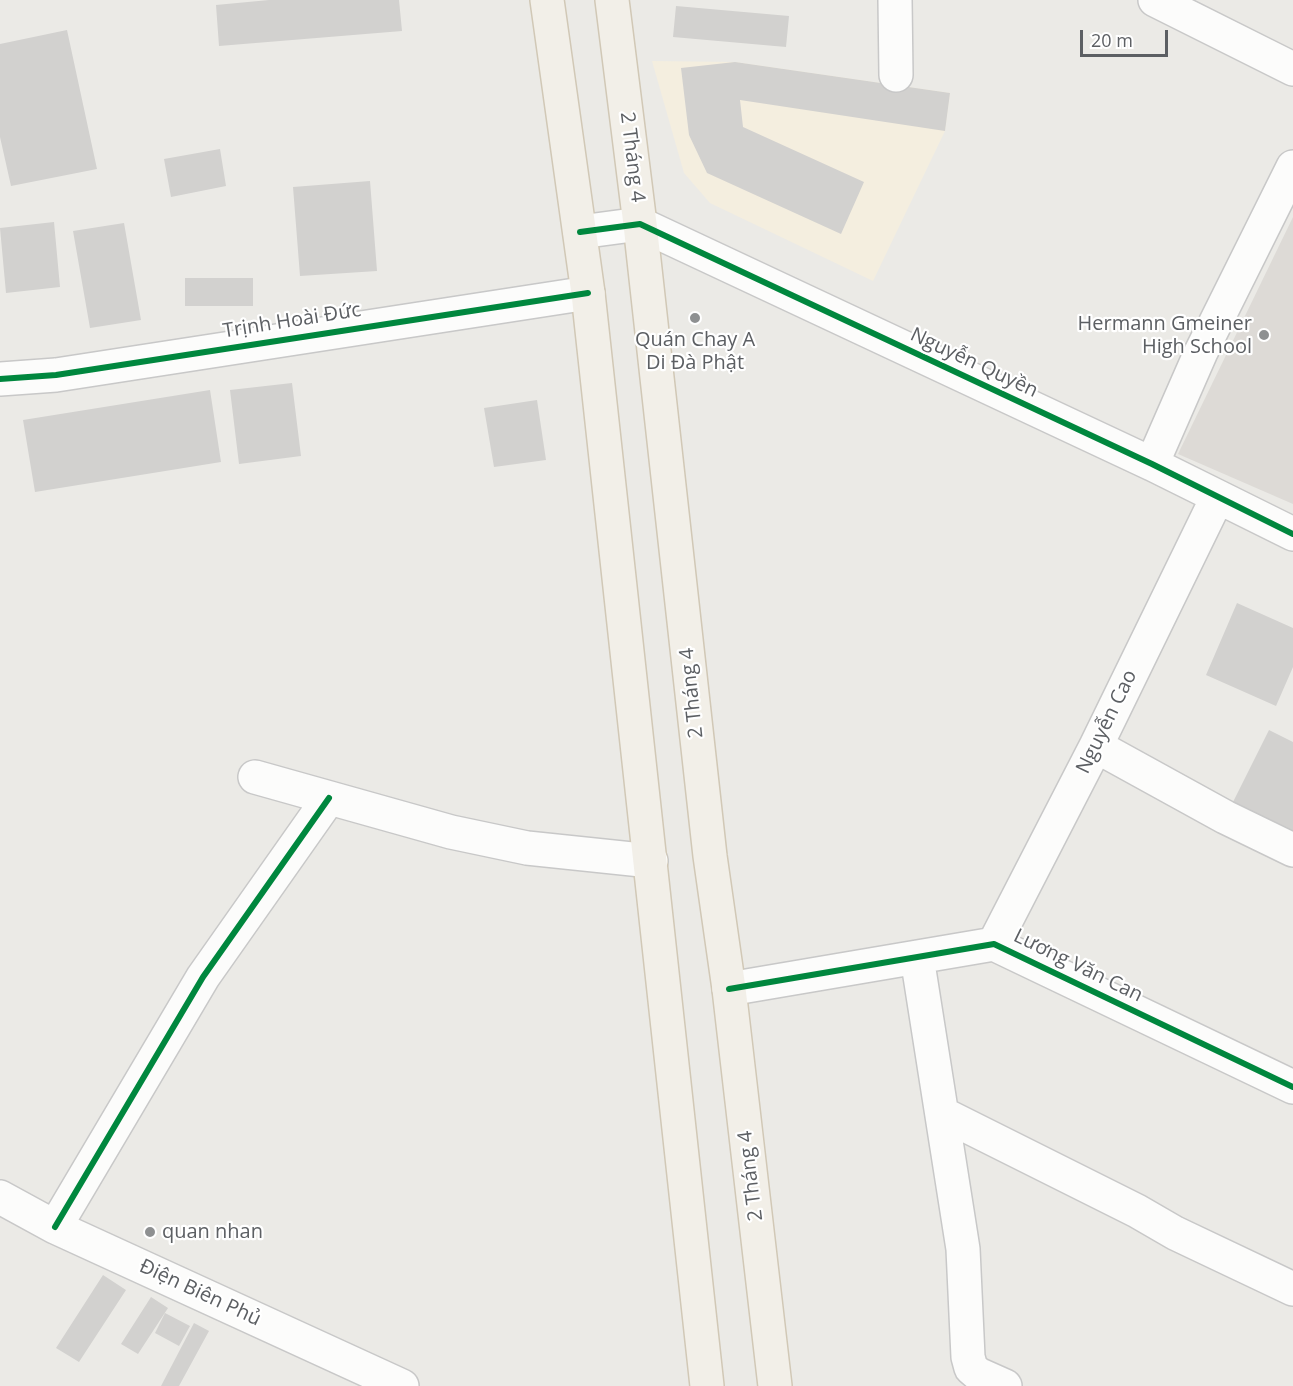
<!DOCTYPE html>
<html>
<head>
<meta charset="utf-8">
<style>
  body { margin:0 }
  #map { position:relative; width:1293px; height:1386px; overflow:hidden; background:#ebeae6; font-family:"Open Sans",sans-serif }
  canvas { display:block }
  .scale { position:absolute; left:1080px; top:30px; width:88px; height:27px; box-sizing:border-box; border:3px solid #5c5f63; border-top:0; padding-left:8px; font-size:18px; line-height:21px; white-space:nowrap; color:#5c5f63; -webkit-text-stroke:4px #fff; paint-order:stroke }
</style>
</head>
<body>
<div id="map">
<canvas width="1293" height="1386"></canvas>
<div class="scale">20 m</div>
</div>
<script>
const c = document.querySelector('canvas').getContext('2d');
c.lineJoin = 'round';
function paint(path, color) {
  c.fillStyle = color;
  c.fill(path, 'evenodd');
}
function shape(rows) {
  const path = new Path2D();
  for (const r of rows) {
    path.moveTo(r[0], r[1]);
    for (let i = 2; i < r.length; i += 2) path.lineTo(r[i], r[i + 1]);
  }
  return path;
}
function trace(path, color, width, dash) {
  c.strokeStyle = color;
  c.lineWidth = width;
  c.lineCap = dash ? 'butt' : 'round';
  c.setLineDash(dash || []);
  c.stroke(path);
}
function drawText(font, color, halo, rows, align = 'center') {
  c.font = font + ' "Open Sans",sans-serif';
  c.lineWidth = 4.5;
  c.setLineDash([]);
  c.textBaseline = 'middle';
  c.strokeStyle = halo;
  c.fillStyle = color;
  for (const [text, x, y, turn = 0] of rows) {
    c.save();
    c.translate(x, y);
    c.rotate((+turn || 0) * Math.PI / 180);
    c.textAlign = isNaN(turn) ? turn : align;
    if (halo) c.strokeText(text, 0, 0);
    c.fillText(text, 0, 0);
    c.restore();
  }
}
paint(shape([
  [652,61,735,62,950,93,945,131,873,281,710,203,684,173]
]), '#f4eedf');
paint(shape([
  [1293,217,1293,504,1178,454]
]), '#dddad6');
paint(shape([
  [269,0,399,0,402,31,219,46,216,5],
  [676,6,789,16,786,47,673,37],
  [67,30,97,169,11,186,0,137,0,44],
  [735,62,950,93,945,131,740,100,743,127,864,182,841,234,707,173,689,135,681,68],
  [220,149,226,186,171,197,164,159],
  [370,181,377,271,300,276,293,187],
  [54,222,60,287,6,293,0,228],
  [124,223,141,320,90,328,73,231],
  [185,278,253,278,253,306,185,306],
  [292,383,301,456,239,464,230,390],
  [210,390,221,462,35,492,23,420],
  [537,400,546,460,494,467,484,408],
  [1237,603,1293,628,1293,667,1276,706,1206,675],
  [1269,730,1293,742,1293,832,1233,802],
  [103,1275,126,1290,79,1362,56,1348],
  [151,1297,168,1308,138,1354,121,1344],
  [165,1313,190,1326,179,1346,155,1333],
  [194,1323,209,1331,179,1386,161,1386]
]), '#d2d1cf');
const minor = shape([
  [895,0,896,75],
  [1155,0,1293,69],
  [580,232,640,224,1152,464,1293,534],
  [0,379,56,375,588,293],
  [1152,464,1201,352,1293,167],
  [1096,746,1225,817,1293,850],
  [255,777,451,832,527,848,651,861],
  [994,944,1096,746,1217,498],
  [917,957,963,1249,968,1357,971,1368,978,1374,1005,1386],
  [729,989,994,944,1293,1087],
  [943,1114,1137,1211,1175,1233,1293,1289],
  [0,1197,55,1227,402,1386],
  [55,1227,203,977,329,798]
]);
const major = shape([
  [547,0,588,293,707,1386],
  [612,0,640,224,710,856,729,989,775,1386]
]);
trace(minor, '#c8c8c8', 36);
trace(major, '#d1c8b6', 36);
trace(minor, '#fcfcfb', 33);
trace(major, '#f2efe8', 33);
trace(shape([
  [580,232,640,224,1152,464,1293,534],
  [0,379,56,375,588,293],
  [729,989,994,944,1293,1087],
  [55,1227,203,977,329,798]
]), '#00873e', 6);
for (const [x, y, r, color] of [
  [695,318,6,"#8e9091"],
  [1264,335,6,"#8e9091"],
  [150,1232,6,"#8e9091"]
]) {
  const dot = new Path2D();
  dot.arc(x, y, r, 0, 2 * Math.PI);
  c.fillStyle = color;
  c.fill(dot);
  trace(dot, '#fff', 2);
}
drawText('20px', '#5c5f63', '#fff', [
  ["2 Tháng 4",632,157,83],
  ["Trịnh Hoài Đức",292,321,-9],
  ["Nguyễn Quyền",974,363,25],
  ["2 Tháng 4",692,693,-96],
  ["Nguyễn Cao",1107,722,-64],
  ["Lương Văn Can",1078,966,26],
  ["2 Tháng 4",751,1176,-97],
  ["Điện Biên Phủ",200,1293,25]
]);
drawText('20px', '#5c5f63', '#fff', [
  ["Hermann Gmeiner",1252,324],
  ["High School",1252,347],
  ["Quán Chay A",695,340,"center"],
  ["Di Đà Phật",695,363,"center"],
  ["quan nhan",162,1232,"left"]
], 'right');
</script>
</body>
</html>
